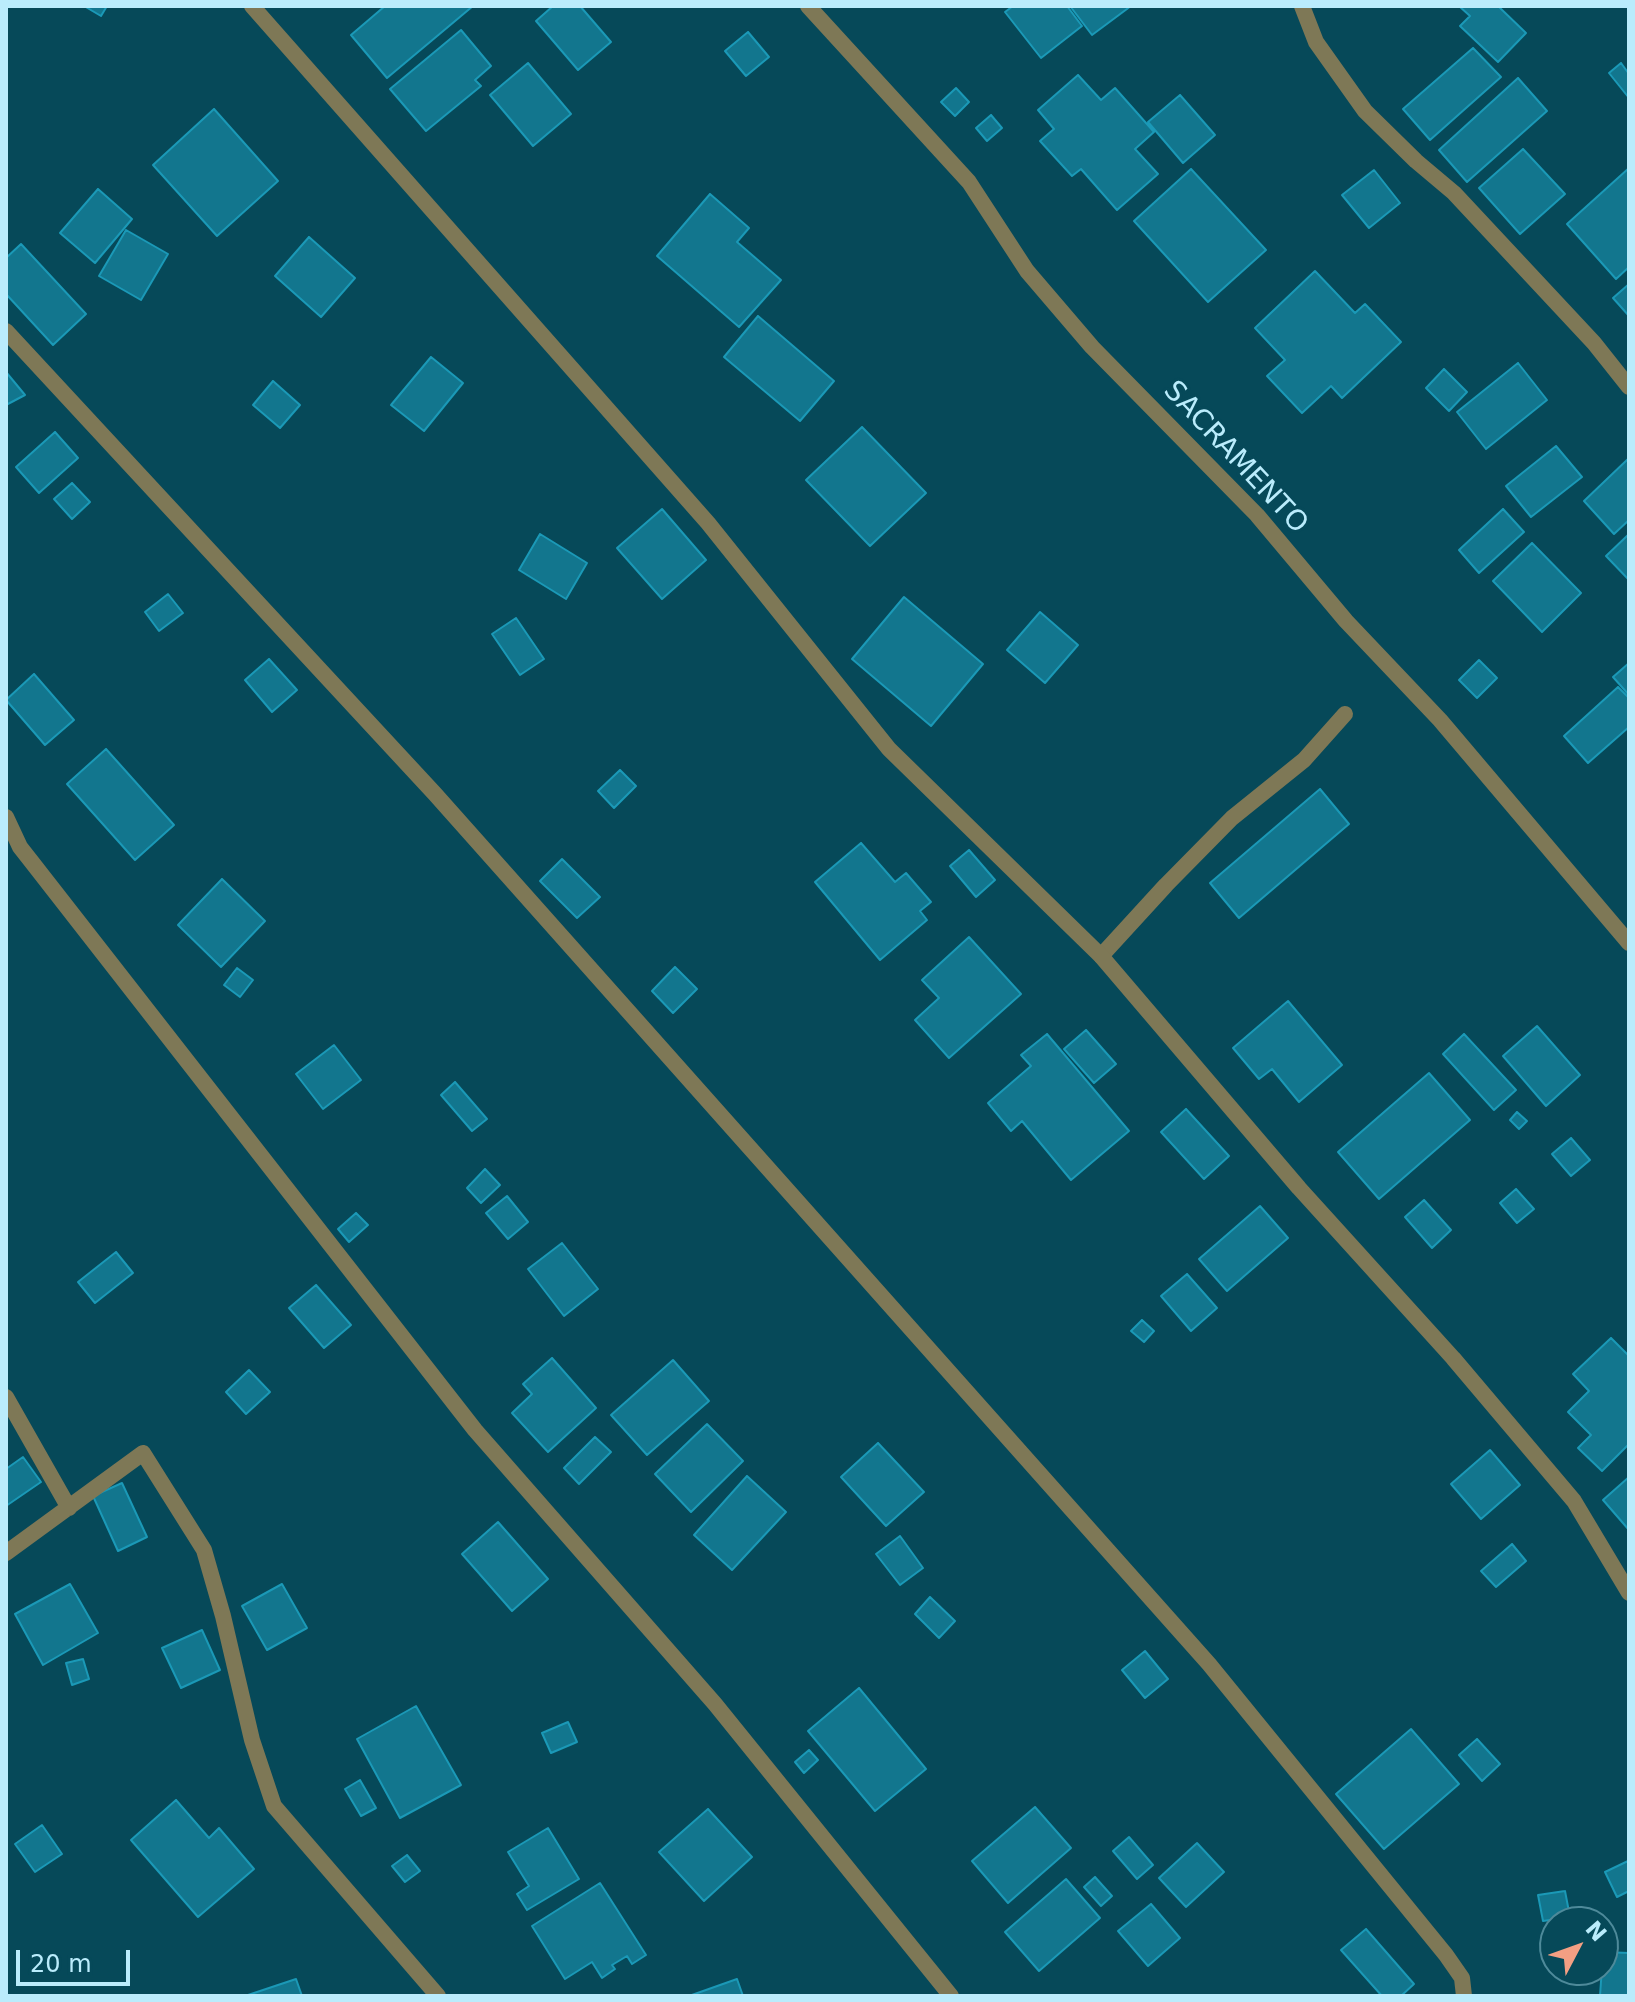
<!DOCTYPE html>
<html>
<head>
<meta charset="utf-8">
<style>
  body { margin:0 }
  #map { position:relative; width:1635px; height:2002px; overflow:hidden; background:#064959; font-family:"DejaVu Sans",sans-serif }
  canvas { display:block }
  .frame { position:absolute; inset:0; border:8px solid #baecfc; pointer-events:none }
  .north { position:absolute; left:1539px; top:1906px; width:80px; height:80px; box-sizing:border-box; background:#064959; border:2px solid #4e8a9a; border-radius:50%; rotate:49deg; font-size:22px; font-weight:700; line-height:32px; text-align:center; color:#baecfc }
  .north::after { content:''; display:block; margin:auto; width:28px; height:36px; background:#f39f83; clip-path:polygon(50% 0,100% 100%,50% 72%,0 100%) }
  .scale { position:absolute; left:16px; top:1950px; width:114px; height:36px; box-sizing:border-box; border:4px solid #baecfc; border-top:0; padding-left:10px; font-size:24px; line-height:28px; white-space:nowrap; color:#baecfc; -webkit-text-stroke:6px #064959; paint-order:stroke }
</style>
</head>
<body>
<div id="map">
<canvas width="1635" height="2002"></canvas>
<div class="frame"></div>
<div class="north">N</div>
<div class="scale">20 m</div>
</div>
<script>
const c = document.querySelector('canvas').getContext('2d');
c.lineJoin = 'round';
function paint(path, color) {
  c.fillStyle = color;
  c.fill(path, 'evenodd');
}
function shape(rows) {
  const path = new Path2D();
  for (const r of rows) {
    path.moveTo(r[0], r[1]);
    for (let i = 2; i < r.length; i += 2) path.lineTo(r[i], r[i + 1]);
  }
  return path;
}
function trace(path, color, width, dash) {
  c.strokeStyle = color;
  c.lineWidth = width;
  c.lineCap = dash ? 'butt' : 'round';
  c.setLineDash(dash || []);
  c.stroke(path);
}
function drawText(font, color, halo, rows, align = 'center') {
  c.font = font + ' "DejaVu Sans",sans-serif';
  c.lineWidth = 6;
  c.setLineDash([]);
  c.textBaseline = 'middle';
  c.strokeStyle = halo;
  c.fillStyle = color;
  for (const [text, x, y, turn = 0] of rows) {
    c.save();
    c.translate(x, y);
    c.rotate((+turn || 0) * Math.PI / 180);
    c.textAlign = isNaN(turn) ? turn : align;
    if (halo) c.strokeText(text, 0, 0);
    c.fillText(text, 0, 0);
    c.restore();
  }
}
const building = shape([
  [84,6,107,6,101,16,84,6],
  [385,6,473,6,387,78,351,35,385,6],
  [553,6,580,6,611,42,578,70,536,21,553,6],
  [1013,6,1067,6,1082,26,1041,58,1005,12,1013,6],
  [1070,6,1131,6,1092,35,1070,6],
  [1459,6,1498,6,1526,33,1498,62,1460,26,1470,16,1459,6],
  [461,30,491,66,475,80,481,86,426,131,390,89,461,30],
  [748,32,769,57,746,76,725,51,748,32],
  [1473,48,1501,77,1430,140,1403,109,1473,48],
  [528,63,571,114,533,146,490,95,528,63],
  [1621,63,1629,74,1629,98,1609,73,1621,63],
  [1078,75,1101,100,1115,88,1154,132,1135,149,1158,174,1117,210,1081,169,1072,176,1040,141,1054,129,1038,110,1078,75],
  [1518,78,1547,111,1467,182,1439,150,1518,78],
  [956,88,969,102,955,116,941,102,956,88],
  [1180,95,1215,135,1183,163,1148,122,1180,95],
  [214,109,278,181,217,236,153,165,214,109],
  [991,115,1002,128,987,141,976,128,991,115],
  [1523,149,1565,194,1520,234,1479,188,1523,149],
  [1629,168,1629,267,1616,279,1567,224,1629,168],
  [1191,169,1266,250,1208,302,1134,221,1191,169],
  [1374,170,1400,203,1369,228,1342,195,1374,170],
  [98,189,132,219,95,263,60,233,98,189],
  [710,194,749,228,737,242,781,280,739,327,657,256,710,194],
  [126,230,168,254,141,300,99,276,126,230],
  [309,237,355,278,321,317,275,276,309,237],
  [21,244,86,314,53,345,6,294,6,258,21,244],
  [1315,271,1355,313,1365,304,1401,342,1342,398,1331,386,1302,413,1267,376,1285,360,1255,328,1315,271],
  [1629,284,1629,316,1613,298,1629,284],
  [758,316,834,381,800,421,724,357,758,316],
  [431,357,463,383,424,431,391,405,431,357],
  [1518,363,1547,400,1486,449,1457,412,1518,363],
  [1444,369,1467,392,1449,411,1426,388,1444,369],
  [6,372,25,395,6,405,6,372],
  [273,381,300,405,280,428,253,405,273,381],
  [862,427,926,493,870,546,806,480,862,427],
  [55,432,78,458,39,493,16,467,55,432],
  [1556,446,1582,477,1531,517,1506,486,1556,446],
  [1629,458,1629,520,1614,534,1584,501,1629,458],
  [72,483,90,502,72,519,54,499,72,483],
  [662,509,706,560,662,599,617,548,662,509],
  [1503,509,1524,532,1479,573,1459,550,1503,509],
  [540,534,587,563,566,599,519,570,540,534],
  [1629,534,1629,580,1606,556,1629,534],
  [1532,543,1581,593,1542,632,1493,581,1532,543],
  [168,594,183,613,159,631,145,612,168,594],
  [904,597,983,664,931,726,852,659,904,597],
  [1040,612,1078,645,1045,683,1007,650,1040,612],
  [516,618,544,659,520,675,492,634,516,618],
  [269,659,297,690,272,712,245,680,269,659],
  [1479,660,1497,678,1477,698,1459,680,1479,660],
  [1629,663,1629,695,1613,677,1629,663],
  [34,674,74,720,45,745,6,700,34,674],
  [1618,687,1629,698,1629,727,1588,763,1564,736,1618,687],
  [106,749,174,825,135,860,67,784,106,749],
  [620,770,636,786,614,808,598,791,620,770],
  [1320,789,1349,824,1239,918,1210,883,1320,789],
  [861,843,895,882,906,873,931,902,920,911,927,920,880,960,815,882,861,843],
  [969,850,995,880,976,897,950,866,969,850],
  [562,859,600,897,577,918,540,881,562,859],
  [222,879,265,921,221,967,178,925,222,879],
  [969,937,1021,994,949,1058,915,1020,939,998,922,980,969,937],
  [675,967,697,989,673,1013,652,991,675,967],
  [237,968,253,980,240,997,224,985,237,968],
  [1288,1001,1342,1065,1299,1102,1272,1069,1259,1079,1233,1048,1288,1001],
  [1537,1026,1580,1075,1546,1106,1503,1056,1537,1026],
  [1086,1030,1116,1064,1094,1083,1064,1049,1086,1030],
  [1047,1034,1129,1131,1071,1180,1022,1121,1011,1131,988,1103,1031,1066,1021,1055,1047,1034],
  [1464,1034,1516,1090,1494,1110,1443,1054,1464,1034],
  [334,1045,361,1080,323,1109,296,1074,334,1045],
  [1429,1073,1470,1120,1379,1199,1338,1152,1429,1073],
  [455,1082,487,1119,472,1131,441,1095,455,1082],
  [1186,1109,1229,1156,1204,1179,1161,1132,1186,1109],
  [1517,1112,1527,1121,1519,1129,1510,1120,1517,1112],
  [1571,1138,1590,1160,1571,1176,1552,1154,1571,1138],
  [485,1169,500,1185,481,1203,467,1188,485,1169],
  [1516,1189,1534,1209,1517,1223,1500,1203,1516,1189],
  [507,1196,528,1222,508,1239,486,1213,507,1196],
  [1424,1200,1451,1230,1432,1248,1405,1217,1424,1200],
  [1260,1206,1288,1238,1227,1291,1199,1259,1260,1206],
  [356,1213,368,1225,349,1242,338,1229,356,1213],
  [562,1243,598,1289,564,1316,528,1269,562,1243],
  [116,1252,133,1273,95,1303,78,1282,116,1252],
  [1187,1274,1217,1308,1191,1331,1161,1296,1187,1274],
  [316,1285,351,1325,324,1348,289,1308,316,1285],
  [1142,1320,1154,1331,1144,1342,1131,1331,1142,1320],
  [1611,1338,1629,1356,1629,1444,1602,1471,1578,1448,1591,1435,1568,1412,1589,1391,1573,1374,1611,1338],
  [552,1358,596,1408,548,1452,512,1413,532,1394,523,1384,552,1358],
  [673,1360,709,1401,647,1455,611,1415,673,1360],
  [249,1370,270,1392,246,1414,226,1392,249,1370],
  [707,1424,743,1461,691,1512,655,1474,707,1424],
  [595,1437,611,1452,579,1484,564,1468,595,1437],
  [878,1443,924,1492,886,1526,841,1477,878,1443],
  [1490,1450,1520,1485,1481,1519,1451,1484,1490,1450],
  [23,1457,41,1482,6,1506,6,1469,23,1457],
  [747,1476,786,1512,732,1570,694,1535,747,1476],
  [1629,1477,1629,1530,1603,1500,1629,1477],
  [122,1483,147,1537,118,1551,93,1496,122,1483],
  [498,1522,548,1579,512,1611,462,1554,498,1522],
  [900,1536,923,1568,900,1585,876,1554,900,1536],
  [1512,1544,1526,1561,1496,1587,1481,1571,1512,1544],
  [70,1584,98,1633,43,1665,15,1614,70,1584],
  [282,1584,307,1628,267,1650,242,1606,282,1584],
  [930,1597,955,1621,939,1638,915,1614,930,1597],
  [202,1630,220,1670,181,1688,162,1648,202,1630],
  [1145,1651,1168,1679,1145,1698,1122,1670,1145,1651],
  [83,1659,89,1679,72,1685,66,1663,83,1659],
  [859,1688,926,1769,875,1811,808,1731,859,1688],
  [416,1706,461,1785,400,1818,357,1739,416,1706],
  [568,1722,577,1742,551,1753,542,1733,568,1722],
  [1411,1729,1459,1784,1384,1849,1336,1794,1411,1729],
  [1477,1739,1500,1764,1482,1781,1459,1755,1477,1739],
  [809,1750,818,1760,804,1773,795,1762,809,1750],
  [360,1780,376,1808,361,1816,345,1789,360,1780],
  [176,1800,209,1838,219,1828,254,1869,198,1917,131,1840,176,1800],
  [1035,1807,1071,1848,1008,1903,972,1861,1035,1807],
  [708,1809,752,1857,704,1901,659,1852,708,1809],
  [42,1825,62,1854,35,1872,15,1844,42,1825],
  [548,1828,579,1879,527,1910,517,1894,529,1886,508,1852,548,1828],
  [1129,1837,1153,1865,1137,1879,1113,1851,1129,1837],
  [1197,1843,1224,1872,1186,1907,1159,1878,1197,1843],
  [407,1855,420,1871,405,1882,392,1866,407,1855],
  [1628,1861,1629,1891,1617,1897,1605,1872,1628,1861],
  [1095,1877,1112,1896,1101,1906,1084,1887,1095,1877],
  [1066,1879,1100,1918,1039,1971,1005,1932,1066,1879],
  [600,1883,646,1955,632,1964,627,1956,612,1965,615,1969,602,1978,592,1962,565,1979,532,1926,600,1883],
  [1565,1891,1570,1917,1543,1921,1538,1895,1565,1891],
  [1151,1904,1180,1938,1148,1966,1118,1931,1151,1904],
  [1366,1929,1414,1984,1401,1996,1382,1996,1341,1950,1366,1929],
  [1603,1952,1629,1953,1629,1996,1600,1996,1603,1952],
  [296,1979,302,1996,245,1996,296,1979],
  [737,1979,743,1996,689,1996,737,1979]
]);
paint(building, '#12768e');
trace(building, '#1b99b7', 2);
trace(shape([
  [1101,956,1166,885,1232,818,1304,760,1345,714]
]), '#7e7856', 16);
trace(shape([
  [252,6,708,523,889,749,1101,956,1299,1188,1453,1358,1574,1501,1629,1593],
  [808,6,969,182,1027,271,1092,347,1257,515,1346,621,1440,720,1629,943],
  [1302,6,1316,42,1365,111,1416,161,1454,193,1594,343,1629,387],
  [6,331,435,794,1209,1664,1446,1955,1462,1978,1464,1996],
  [6,817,20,847,31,861,475,1430,715,1704,951,1996],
  [6,1397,69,1508],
  [6,1553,143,1453,204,1550,223,1616,252,1740,274,1806,438,1996]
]), '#7e7856', 16);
drawText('28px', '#baecfc', '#064959', [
  ["SACRAMENTO",1235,458,47]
]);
</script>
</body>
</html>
